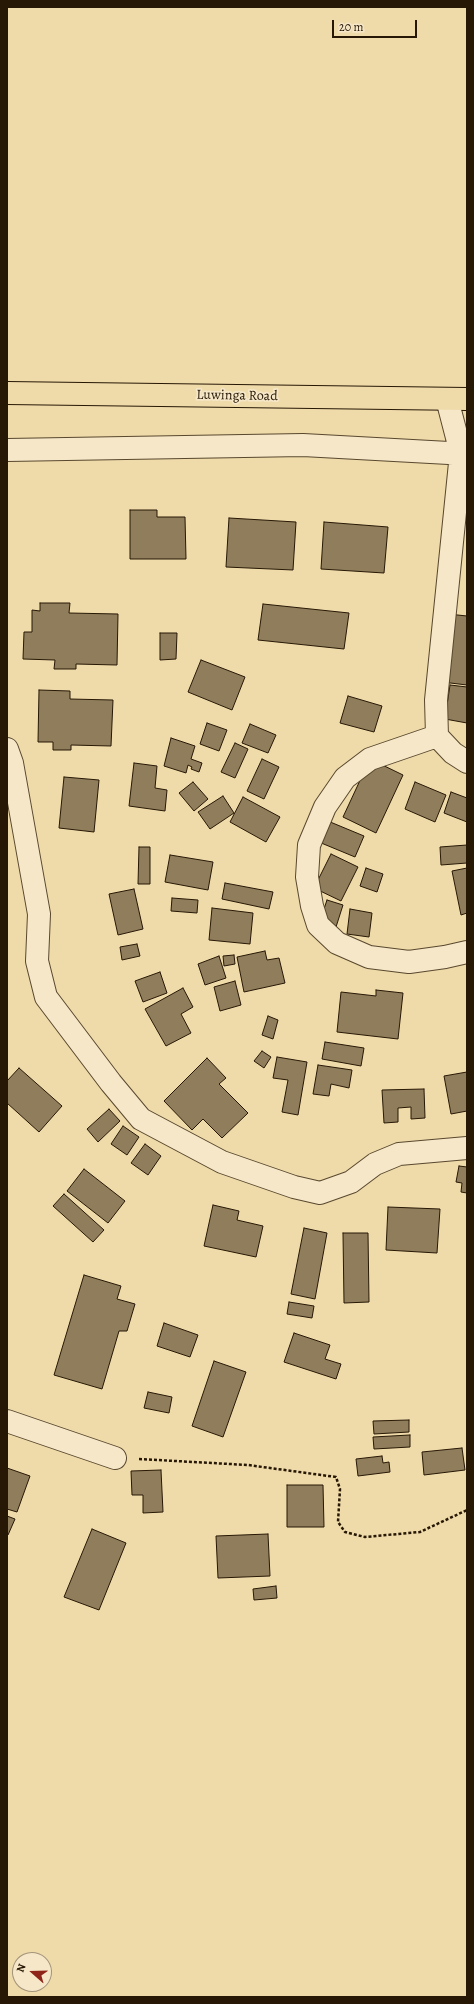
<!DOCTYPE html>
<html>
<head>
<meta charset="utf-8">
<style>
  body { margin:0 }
  #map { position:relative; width:474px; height:2004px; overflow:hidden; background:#efdaaa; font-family:Alegreya,serif }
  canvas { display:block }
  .frame { position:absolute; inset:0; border:8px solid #271805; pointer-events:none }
  .north { position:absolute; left:12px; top:1952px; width:40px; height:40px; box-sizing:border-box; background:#f5e7c8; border:1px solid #a3947a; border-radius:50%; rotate:290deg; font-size:11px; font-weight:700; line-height:16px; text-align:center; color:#271805 }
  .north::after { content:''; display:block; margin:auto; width:14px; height:18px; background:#8f2418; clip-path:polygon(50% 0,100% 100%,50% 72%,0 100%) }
  .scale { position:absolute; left:332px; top:20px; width:85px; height:18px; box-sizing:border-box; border:2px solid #271805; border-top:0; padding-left:5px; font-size:12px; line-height:14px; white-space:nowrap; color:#271805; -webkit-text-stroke:3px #f5e7c8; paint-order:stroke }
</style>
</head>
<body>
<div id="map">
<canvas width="474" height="2004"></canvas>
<div class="frame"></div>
<div class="north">N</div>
<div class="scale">20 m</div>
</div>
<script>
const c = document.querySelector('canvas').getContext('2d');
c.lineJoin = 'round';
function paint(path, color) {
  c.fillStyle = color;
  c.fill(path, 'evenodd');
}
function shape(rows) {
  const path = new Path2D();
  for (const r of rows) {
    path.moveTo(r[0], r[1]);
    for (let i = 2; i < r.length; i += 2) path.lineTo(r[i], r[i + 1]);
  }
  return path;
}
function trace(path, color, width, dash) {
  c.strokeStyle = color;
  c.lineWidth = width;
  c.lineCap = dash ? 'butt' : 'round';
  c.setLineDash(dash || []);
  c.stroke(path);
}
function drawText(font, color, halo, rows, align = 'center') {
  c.font = font + ' Alegreya,serif';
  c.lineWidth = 3.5;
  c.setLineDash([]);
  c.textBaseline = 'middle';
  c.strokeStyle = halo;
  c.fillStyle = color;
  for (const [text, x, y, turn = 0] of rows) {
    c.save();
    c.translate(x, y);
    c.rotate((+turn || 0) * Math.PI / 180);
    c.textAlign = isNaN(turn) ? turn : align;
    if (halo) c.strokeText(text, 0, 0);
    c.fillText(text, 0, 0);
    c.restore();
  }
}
const building = shape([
  [130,510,157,510,157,517,185,517,186,559,130,559,130,510],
  [229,518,296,522,293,570,226,567,229,518],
  [324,522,388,527,384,573,321,569,324,522],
  [40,603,70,603,69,613,118,614,117,665,76,664,76,669,54,669,55,660,23,659,24,632,32,632,32,610,40,611,40,603],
  [263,604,349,613,344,649,258,640,263,604],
  [448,614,467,616,467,685,442,682,448,614],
  [160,633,177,633,176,659,160,660,160,633],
  [201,660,245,677,232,710,188,692,201,660],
  [450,685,467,687,467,723,445,719,450,685],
  [39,690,70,691,70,699,113,700,111,746,71,745,71,750,53,750,53,742,38,742,39,690],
  [348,696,382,706,374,732,340,723,348,696],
  [207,723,227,730,219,751,200,744,207,723],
  [250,724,276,735,268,753,242,743,250,724],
  [171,738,195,746,191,759,202,763,199,772,191,769,192,767,188,765,186,773,164,766,171,738],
  [235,743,248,749,235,778,221,772,235,743],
  [262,759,279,767,264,799,247,791,262,759],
  [370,759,403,775,376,833,343,817,370,759],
  [134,763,157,766,155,788,167,790,165,811,129,806,134,763],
  [64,777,99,780,94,832,59,828,64,777],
  [193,782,208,799,194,811,179,793,193,782],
  [415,782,446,795,435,822,405,809,415,782],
  [451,792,467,798,467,822,444,813,451,792],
  [223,796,234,813,210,829,198,812,223,796],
  [243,797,280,817,266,842,230,822,243,797],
  [323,819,364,836,355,857,314,840,323,819],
  [467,845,467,863,441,865,440,847,467,845],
  [139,847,150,847,150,884,138,884,139,847],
  [331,854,358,867,341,901,314,888,331,854],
  [170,855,213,862,208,890,165,882,170,855],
  [366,868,383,874,377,892,360,886,366,868],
  [467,868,467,913,461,915,452,871,467,868],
  [225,883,273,892,269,909,222,899,225,883],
  [134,889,143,929,118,935,109,894,134,889],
  [172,898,198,900,197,913,171,911,172,898],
  [327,900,343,905,336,927,320,921,327,900],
  [212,908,253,913,250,944,209,940,212,908],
  [350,909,372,913,369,937,347,934,350,909],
  [137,944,140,956,122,960,120,947,137,944],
  [265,951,267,960,279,958,285,983,244,992,237,957,265,951],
  [234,955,235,964,224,966,223,956,234,955],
  [219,956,226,978,205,985,198,964,219,956],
  [160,972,167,993,143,1002,135,981,160,972],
  [235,981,241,1005,220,1011,214,987,235,981],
  [183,988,193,1007,181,1014,191,1033,166,1046,145,1009,183,988],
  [376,990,403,993,398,1039,337,1032,341,992,376,996,376,990],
  [268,1016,278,1020,273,1039,262,1035,268,1016],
  [325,1042,364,1048,361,1066,322,1059,325,1042],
  [262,1051,271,1057,264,1068,254,1061,262,1051],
  [277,1057,307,1062,298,1115,282,1112,288,1080,273,1078,277,1057],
  [207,1058,226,1078,219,1084,248,1113,222,1138,203,1119,192,1130,164,1101,207,1058],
  [318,1065,352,1070,349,1088,331,1084,329,1096,313,1094,318,1065],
  [19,1068,62,1106,39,1132,7,1103,7,1081,19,1068],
  [467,1072,467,1111,451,1114,444,1076,467,1072],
  [424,1089,425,1118,411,1119,411,1107,398,1108,398,1122,384,1123,382,1090,424,1089],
  [109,1109,120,1121,98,1142,87,1129,109,1109],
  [123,1126,139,1137,127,1155,111,1144,123,1126],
  [145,1144,161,1156,148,1175,131,1163,145,1144],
  [459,1166,467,1167,467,1193,461,1192,462,1183,456,1182,459,1166],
  [84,1169,125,1201,108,1223,67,1191,84,1169],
  [64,1194,104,1230,93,1242,53,1206,64,1194],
  [213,1205,239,1211,237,1220,263,1226,256,1257,204,1246,213,1205],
  [388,1207,440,1209,437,1253,386,1250,388,1207],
  [304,1228,327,1233,315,1299,291,1294,304,1228],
  [343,1233,368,1233,369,1302,344,1303,343,1233],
  [84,1275,121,1286,117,1299,135,1304,127,1331,119,1331,102,1389,54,1375,84,1275],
  [289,1302,314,1306,312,1318,287,1314,289,1302],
  [164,1323,198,1335,190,1357,157,1346,164,1323],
  [294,1333,330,1345,325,1359,341,1364,336,1379,284,1362,294,1333],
  [214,1361,246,1372,223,1437,192,1426,214,1361],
  [148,1392,172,1397,169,1413,144,1408,148,1392],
  [409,1420,409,1432,374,1434,373,1421,409,1420],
  [410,1435,410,1447,374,1449,373,1437,410,1435],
  [462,1448,465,1470,424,1475,422,1452,462,1448],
  [382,1456,383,1463,389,1462,390,1472,358,1476,356,1459,382,1456],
  [7,1468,30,1476,17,1512,7,1509,7,1468],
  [161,1470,163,1512,143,1513,143,1495,132,1495,131,1471,161,1470],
  [287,1485,323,1485,324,1527,287,1527,287,1485],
  [7,1516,15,1519,8,1535,7,1535,7,1516],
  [92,1529,126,1543,99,1610,64,1597,92,1529],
  [268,1534,270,1576,218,1578,216,1536,268,1534],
  [276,1586,277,1598,254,1600,253,1589,276,1586]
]);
paint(building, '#8f7d5b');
trace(building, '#271805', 1);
const minor = shape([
  [447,399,461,453,436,700,437,736,453,753,467,762],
  [7,450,303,445,467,454],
  [437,736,370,759,345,778,325,807,309,845,307,877,312,906,318,925,337,943,369,957,409,962,445,957,467,952],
  [7,749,12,763,39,914,37,961,46,997,111,1083,141,1119,222,1162,294,1187,320,1193,351,1182,375,1164,399,1154,467,1148],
  [7,1421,115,1458]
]);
const trunk = shape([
  [7,393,467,399]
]);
trace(minor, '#59482e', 24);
trace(trunk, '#271805', 24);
trace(shape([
  [139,1459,248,1465,336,1477,340,1489,338,1522,345,1532,365,1537,420,1532,467,1510]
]), '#271805', 2.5, [3, 2]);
trace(minor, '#f5e7c8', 22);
trace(trunk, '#efdaaa', 22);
drawText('14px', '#271805', '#f5e7c8', [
  ["Luwinga Road",237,396,1]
]);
</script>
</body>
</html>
